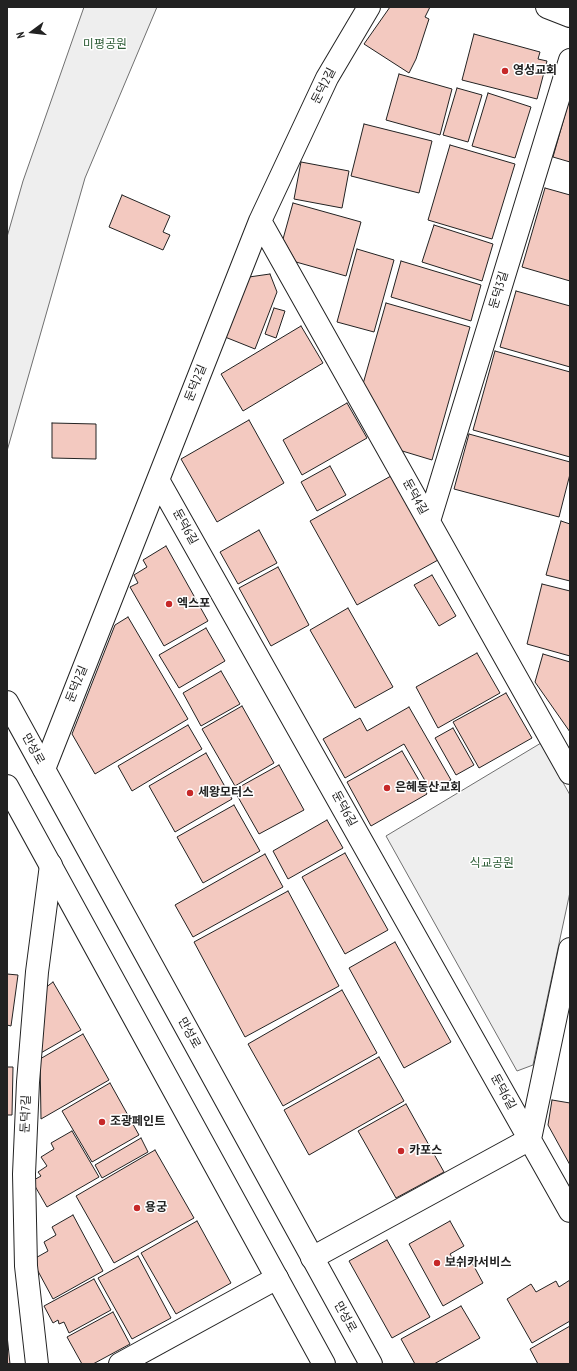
<!DOCTYPE html>
<html>
<head>
<meta charset="utf-8">
<style>
  body { margin:0 }
  #map { position:relative; width:577px; height:1371px; overflow:hidden; background:#fff; font-family:"PT Sans Narrow",sans-serif }
  canvas { display:block }
  .frame { position:absolute; inset:0; border:8px solid #222; pointer-events:none }
  .north { position:absolute; left:12px; top:12px; width:40px; height:40px; -webkit-text-stroke:3px #fff; paint-order:stroke; rotate:255deg; font-size:11px; font-weight:700; line-height:16px; text-align:center; color:#222 }
  .north::after { content:''; display:block; margin:auto; width:14px; height:18px; background:#222; clip-path:polygon(50% 0,100% 100%,50% 72%,0 100%) }
</style>
</head>
<body>
<div id="map">
<canvas width="577" height="1371"></canvas>
<div class="frame"></div>
<div class="north">N</div>
</div>
<script>
const c = document.querySelector('canvas').getContext('2d');
c.lineJoin = 'round';
function paint(path, color) {
  c.fillStyle = color;
  c.fill(path, 'evenodd');
}
function shape(rows) {
  const path = new Path2D();
  for (const r of rows) {
    path.moveTo(r[0], r[1]);
    for (let i = 2; i < r.length; i += 2) path.lineTo(r[i], r[i + 1]);
  }
  return path;
}
function trace(path, color, width, dash) {
  c.strokeStyle = color;
  c.lineWidth = width;
  c.lineCap = dash ? 'butt' : 'round';
  c.setLineDash(dash || []);
  c.stroke(path);
}
function drawText(font, color, halo, rows, align = 'center') {
  c.font = font + ' "PT Sans Narrow","Noto Sans KR",sans-serif';
  c.lineWidth = 3;
  c.setLineDash([]);
  c.textBaseline = 'middle';
  c.strokeStyle = halo;
  c.fillStyle = color;
  for (const [text, x, y, turn = 0] of rows) {
    c.save();
    c.translate(x, y);
    c.rotate((+turn || 0) * Math.PI / 180);
    c.textAlign = isNaN(turn) ? turn : align;
    if (halo) c.strokeText(text, 0, 0);
    c.fillText(text, 0, 0);
    c.restore();
  }
}
const green = shape([
  [84,7,157,7,85,178,7,451,7,237,23,181,84,7],
  [541,743,570,795,570,892,533,1065,517,1071,386,836,541,743]
]);
paint(green, '#eee');
trace(green, '#6f6f6f', 1);
const building = shape([
  [390,7,430,7,425,17,429,19,416,59,409,73,364,44,390,7],
  [474,34,540,52,538,59,547,61,537,99,462,80,474,34],
  [399,74,452,89,440,135,386,120,399,74],
  [457,88,482,95,468,142,443,135,457,88],
  [488,93,531,107,515,158,472,146,488,93],
  [570,97,570,162,553,157,570,97],
  [364,124,432,141,419,193,351,176,364,124],
  [450,145,515,164,492,239,428,220,450,145],
  [301,162,349,171,342,208,294,199,301,162],
  [545,188,570,195,570,281,522,267,545,188],
  [122,195,170,216,163,232,170,235,163,250,109,227,122,195],
  [293,203,361,222,346,276,296,262,283,239,293,203],
  [434,225,493,244,482,281,422,262,434,225],
  [357,249,394,260,374,332,337,322,357,249],
  [401,261,481,285,471,321,391,297,401,261],
  [270,274,277,292,255,349,225,337,249,277,270,274],
  [516,291,570,306,570,367,500,347,516,291],
  [386,303,470,327,432,460,399,450,363,384,386,303],
  [274,308,285,311,276,338,265,334,274,308],
  [301,326,323,363,243,411,221,374,301,326],
  [495,351,570,372,570,457,473,430,495,351],
  [347,403,367,438,302,475,283,440,347,403],
  [249,420,284,483,217,522,181,459,249,420],
  [52,423,96,424,96,459,52,458,52,423],
  [469,434,570,462,570,474,559,517,454,489,469,434],
  [330,466,346,495,317,511,301,482,330,466],
  [391,476,438,560,357,605,310,521,391,476],
  [561,521,570,524,570,581,546,575,561,521],
  [259,530,277,563,238,584,220,552,259,530],
  [166,546,208,621,164,646,130,587,138,583,134,575,147,567,143,560,166,546],
  [278,567,309,625,271,646,239,588,278,567],
  [432,575,456,616,439,626,414,585,432,575],
  [542,584,570,591,570,656,527,644,542,584],
  [348,608,393,687,355,708,310,630,348,608],
  [128,617,188,719,95,774,72,734,115,625,128,617],
  [206,628,225,661,179,688,159,655,206,628],
  [477,653,500,693,438,728,416,687,477,653],
  [543,654,570,662,570,732,535,682,543,654],
  [221,671,240,704,201,726,183,693,221,671],
  [506,693,532,738,479,768,453,722,506,693],
  [242,706,274,763,235,786,202,729,242,706],
  [409,707,451,780,431,791,404,744,345,778,323,739,360,718,367,731,409,707],
  [188,725,202,749,132,791,118,766,188,725],
  [453,728,474,765,456,775,435,738,453,728],
  [402,751,427,794,371,826,347,782,402,751],
  [206,753,232,799,175,832,149,786,206,753],
  [279,765,304,810,259,834,234,790,279,765],
  [234,805,260,851,203,883,177,837,234,805],
  [327,820,343,848,288,879,273,851,327,820],
  [345,853,388,930,345,954,302,877,345,853],
  [265,854,283,887,193,937,175,905,265,854],
  [288,891,339,986,245,1037,194,942,288,891],
  [395,942,451,1042,404,1068,349,968,395,942],
  [7,974,18,975,11,1026,7,1025,7,974],
  [53,982,81,1030,39,1054,45,988,53,982],
  [342,990,377,1053,283,1106,248,1044,342,990],
  [83,1034,109,1080,41,1119,40,1059,83,1034],
  [379,1057,404,1101,309,1155,284,1110,379,1057],
  [7,1067,13,1067,12,1115,7,1115,7,1067],
  [110,1083,139,1135,92,1162,62,1111,110,1083],
  [552,1100,570,1103,570,1165,548,1125,552,1100],
  [406,1104,444,1172,396,1198,358,1131,406,1104],
  [72,1131,99,1177,47,1207,32,1181,41,1176,38,1172,47,1166,41,1157,54,1149,51,1143,72,1131],
  [141,1138,148,1152,102,1178,95,1165,141,1138],
  [155,1150,194,1218,114,1263,76,1196,155,1150],
  [73,1215,103,1271,53,1299,32,1260,48,1251,44,1242,56,1235,52,1227,73,1215],
  [197,1221,231,1283,176,1314,141,1253,197,1221],
  [450,1221,464,1246,450,1254,457,1266,470,1259,483,1283,443,1306,409,1244,450,1221],
  [387,1240,430,1317,392,1338,349,1261,387,1240],
  [138,1256,171,1318,132,1339,98,1278,138,1256],
  [94,1279,111,1310,69,1333,64,1322,59,1324,58,1320,53,1323,44,1306,94,1279],
  [570,1280,570,1321,532,1343,507,1299,531,1284,536,1292,556,1281,559,1287,570,1280],
  [461,1306,480,1338,434,1364,415,1364,401,1339,461,1306],
  [113,1312,130,1344,93,1364,82,1364,67,1337,113,1312],
  [570,1326,570,1364,538,1364,530,1349,570,1326],
  [7,1335,10,1364,7,1364,7,1335]
]);
paint(building, '#f3c9c0');
trace(building, '#222', 1);
const minor = shape([
  [547,7,570,16],
  [260,221,570,773],
  [158,480,570,1211],
  [429,521,570,60],
  [44,769,260,221,327,78,369,7],
  [312,1258,530,1139,570,949],
  [37,1364,26,1266,24,1174,28,1082,37,972,51,865],
  [120,1364,277,1278]
]);
const tertiary = shape([
  [7,702,371,1364],
  [7,786,324,1364]
]);
trace(minor, '#222', 24);
trace(tertiary, '#222', 24);
trace(minor, '#fff', 22);
trace(tertiary, '#fff', 22);
for (const [x, y, r, color] of [
  [505,71,4,"#c62828"],
  [169,604,4,"#c62828"],
  [387,788,4,"#c62828"],
  [190,793,4,"#c62828"],
  [102,1122,4,"#c62828"],
  [401,1151,4,"#c62828"],
  [137,1208,4,"#c62828"],
  [437,1263,4,"#c62828"]
]) {
  const dot = new Path2D();
  dot.arc(x, y, r, 0, 2 * Math.PI);
  c.fillStyle = color;
  c.fill(dot);
  trace(dot, '#fff', 1.5);
}
drawText('12px', '#2f5e38', '#fff', [
  ["미평공원",105,45],
  ["식교공원",492,864]
]);
drawText('bold 12px', '#222', '#fff', [
  ["영성교회",513,71],
  ["엑스포",177,604],
  ["은혜동산교회",395,788],
  ["세왕모터스",198,793],
  ["조광페인트",110,1122],
  ["카포스",409,1151],
  ["용궁",145,1208],
  ["보쉬카서비스",445,1263]
], 'left');
drawText('12px', '#222', '#fff', [
  ["둔덕2길",324,86,-63],
  ["둔덕3길",499,290,-73],
  ["둔덕2길",196,383,-68],
  ["둔덕4길",415,497,61],
  ["둔덕6길",185,527,61],
  ["둔덕2길",77,684,-68],
  ["만성로",33,749,61],
  ["둔덕6길",344,809,61],
  ["만성로",189,1033,61],
  ["둔덕6길",503,1092,61],
  ["둔덕7길",26,1114,-88],
  ["만성로",345,1317,61]
]);
</script>
</body>
</html>
